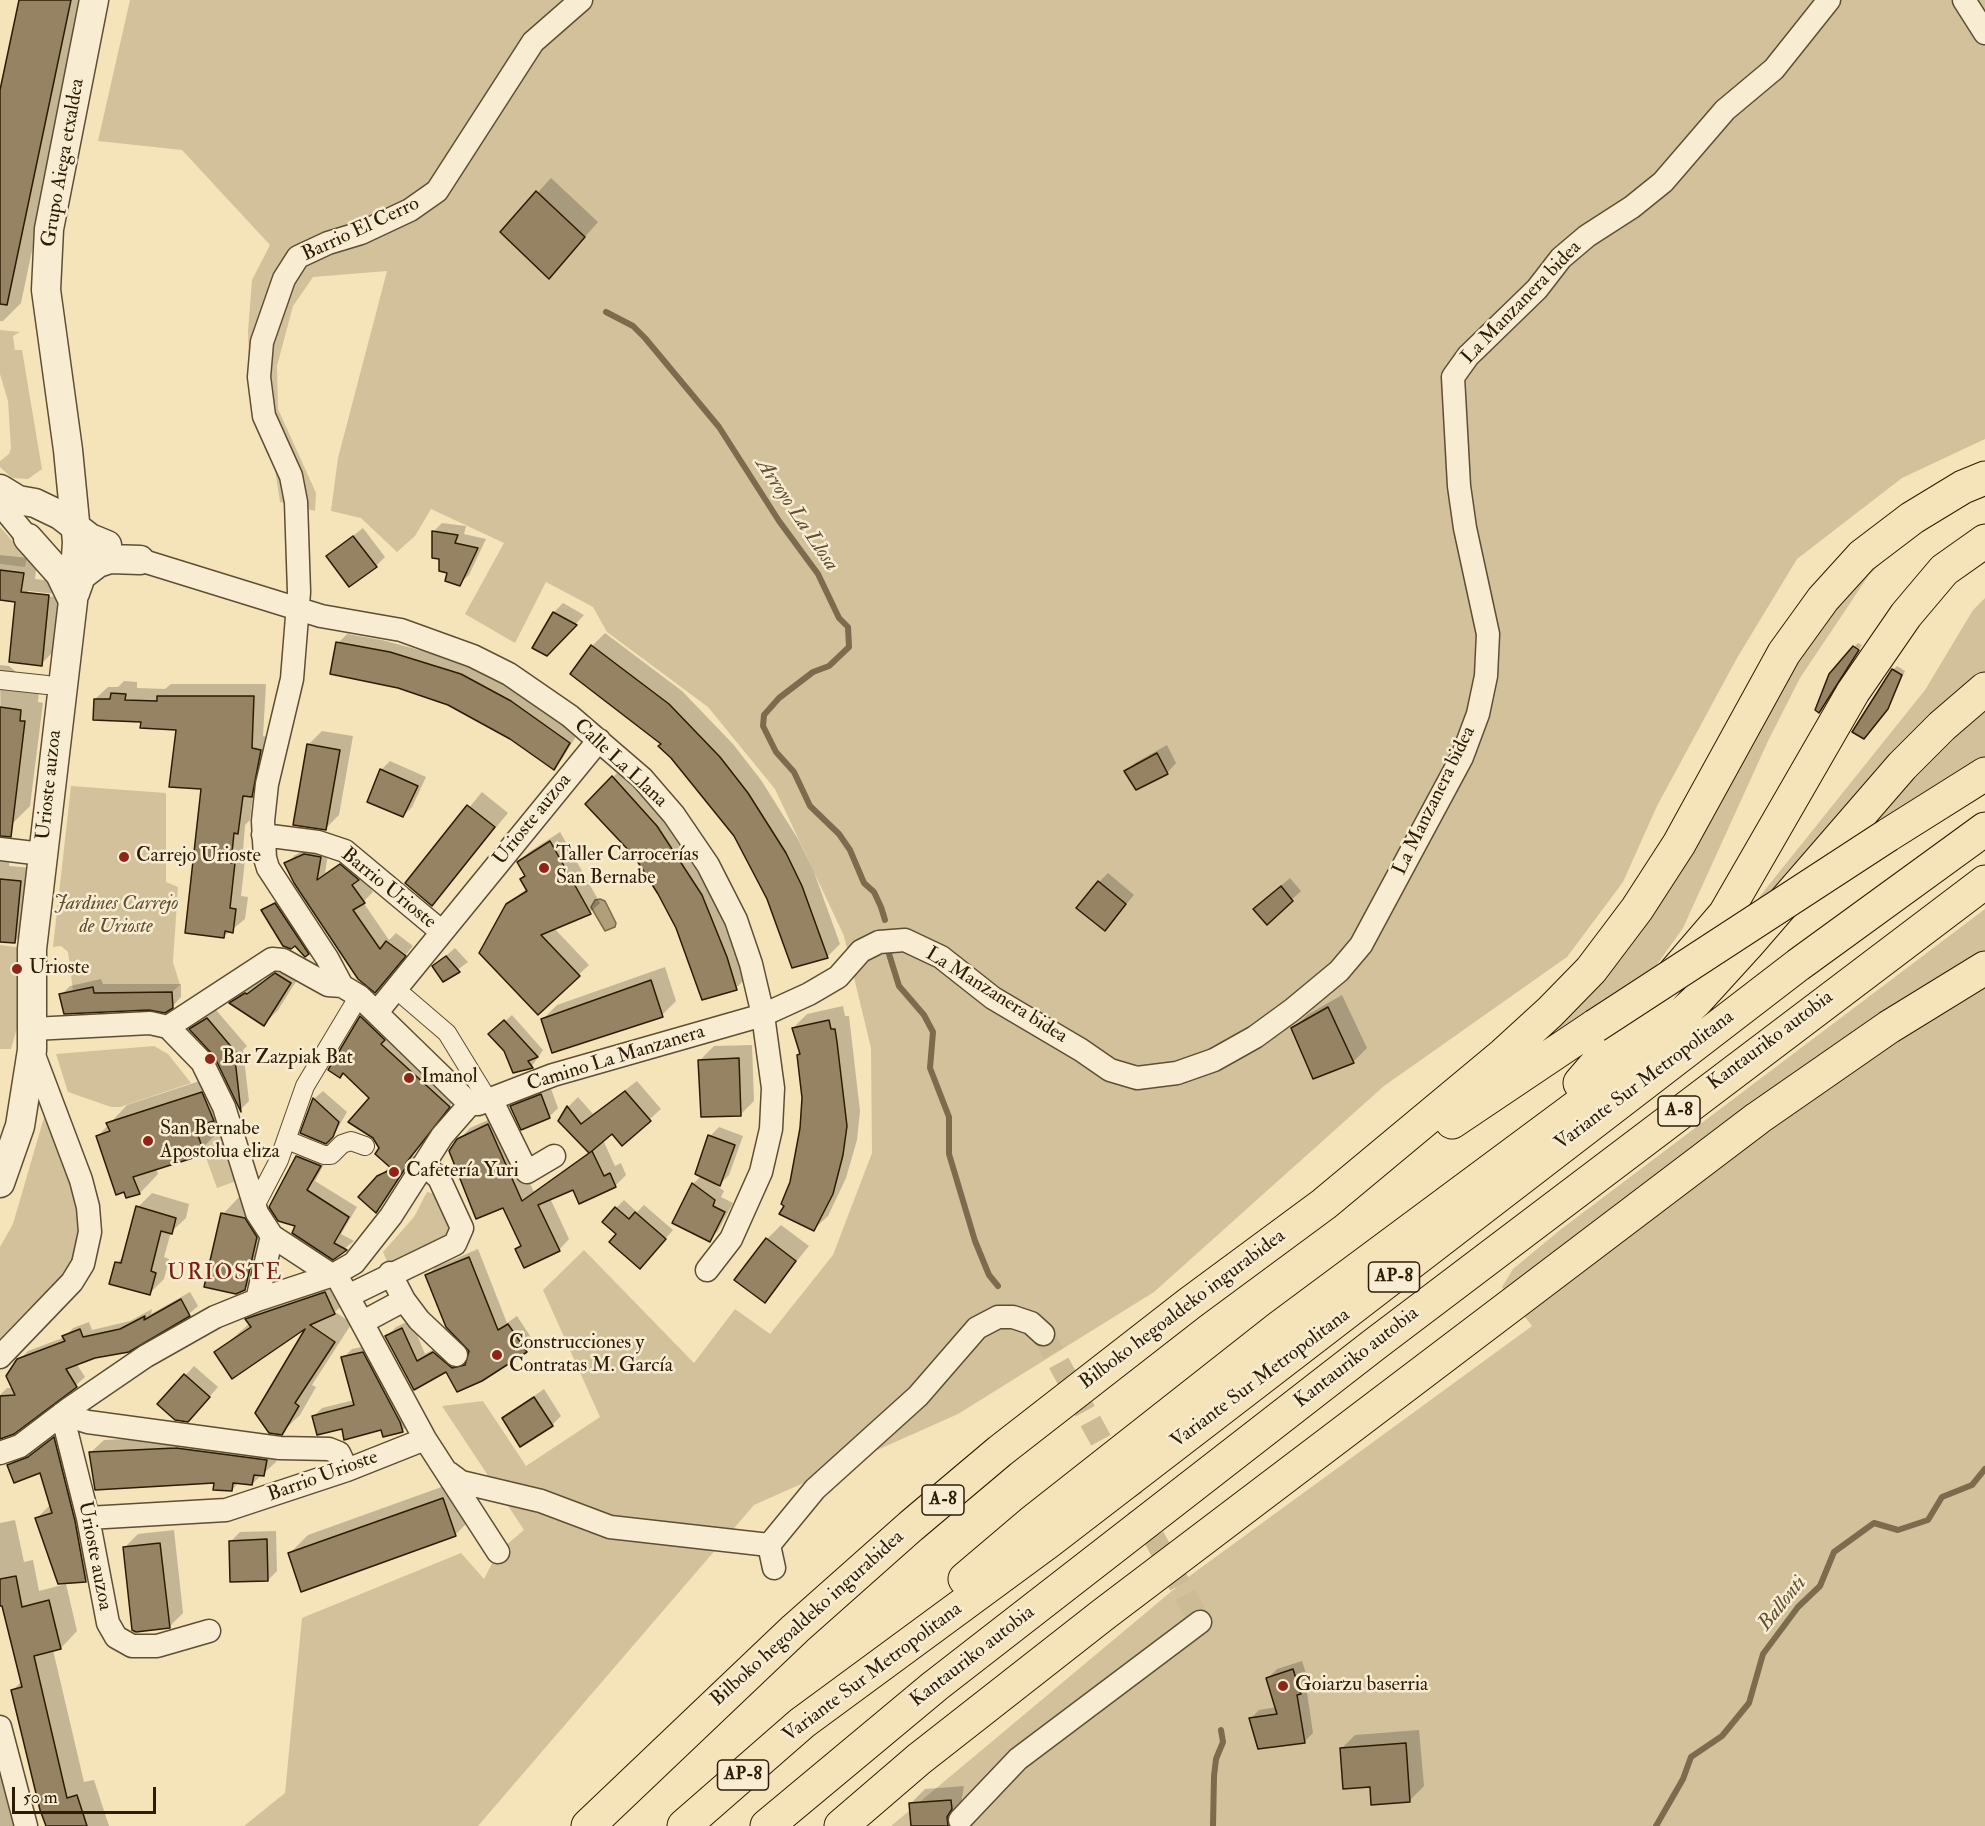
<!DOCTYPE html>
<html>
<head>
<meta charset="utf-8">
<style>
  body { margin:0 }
  #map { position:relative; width:1985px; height:1826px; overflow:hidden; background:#f5e3ba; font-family:"IM FELL Double Pica",serif }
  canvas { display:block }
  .scale { position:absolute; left:12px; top:1787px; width:144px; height:27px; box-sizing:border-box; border:3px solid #2c1c04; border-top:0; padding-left:8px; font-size:18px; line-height:21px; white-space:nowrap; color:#2c1c04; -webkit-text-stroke:4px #f8edd2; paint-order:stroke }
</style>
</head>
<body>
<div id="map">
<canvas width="1985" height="1826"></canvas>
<div class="scale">50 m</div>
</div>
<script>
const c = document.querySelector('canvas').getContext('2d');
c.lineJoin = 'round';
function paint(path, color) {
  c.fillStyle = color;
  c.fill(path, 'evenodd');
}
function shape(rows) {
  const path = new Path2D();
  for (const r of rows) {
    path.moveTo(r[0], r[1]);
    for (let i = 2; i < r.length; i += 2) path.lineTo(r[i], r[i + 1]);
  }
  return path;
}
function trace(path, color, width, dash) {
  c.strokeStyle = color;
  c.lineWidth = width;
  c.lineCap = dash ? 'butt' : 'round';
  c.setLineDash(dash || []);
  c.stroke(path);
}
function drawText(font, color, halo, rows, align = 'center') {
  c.font = font + ' "IM FELL Double Pica",serif';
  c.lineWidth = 5;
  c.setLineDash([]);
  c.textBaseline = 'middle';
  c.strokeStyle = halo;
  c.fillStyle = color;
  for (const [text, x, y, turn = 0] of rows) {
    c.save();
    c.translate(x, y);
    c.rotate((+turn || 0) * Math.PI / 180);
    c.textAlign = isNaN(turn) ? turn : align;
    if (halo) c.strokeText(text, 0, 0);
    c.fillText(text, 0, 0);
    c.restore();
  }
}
paint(shape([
  [130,0,1985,0,1985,439,1902,478,1797,559,1737,658,1657,806,1623,882,1567,957,1384,1086,1154,1292,958,1414,754,1505,478,1826,244,1826,285,1793,302,1618,461,1553,484,1579,498,1552,524,1530,442,1406,483,1401,526,1466,600,1417,543,1290,584,1250,694,1363,735,1309,770,1334,833,1255,872,1153,871,1048,844,936,775,789,708,707,607,632,593,607,546,582,515,643,465,614,504,543,431,509,415,536,397,552,361,518,331,511,338,458,387,271,313,277,293,306,277,366,278,409,316,493,315,511,280,502,273,456,250,393,248,331,252,280,270,245,182,150,98,141],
  [0,330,20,332,13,336,15,350,22,350,42,469,28,479,12,478,0,467,0,461,9,454,11,448,8,401,0,374],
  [0,527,27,557,25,567,0,564],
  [1903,542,1869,575,1800,678,1768,741,1683,928,1656,966,1531,1047,1780,685,1862,573],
  [1985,598,1985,675,1778,893,1752,906,1925,690,1973,610],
  [1985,707,1985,757,1939,785,1852,845,1939,744],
  [71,786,166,793,166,882,178,887,173,962,180,985,172,992,94,994,92,987,73,991,68,952,61,946,53,947],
  [1985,909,1985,1826,891,1826,1191,1575,1532,1326,1502,1287,1513,1269,1560,1230],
  [0,945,32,949,25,1000,11,1049,0,1049],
  [154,1046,168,1054,191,1083,120,1107,111,1107,68,1092,56,1054],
  [45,1114,67,1165,80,1210,80,1233,73,1264,0,1345,0,1247,13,1224],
  [218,1119,239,1180,217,1188,195,1127],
  [427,1192,436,1194,451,1227,447,1239,388,1264,383,1252,414,1217]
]), '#d3c19b');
const water = shape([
  [600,899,605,901,616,923,615,927,605,931,591,907,595,900,600,899]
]);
paint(water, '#b19f7c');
trace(water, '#7c6b4c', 1.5);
paint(shape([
  [21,0,85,0,21,303,3,321,0,321,0,97],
  [551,178,598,222,562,263,502,232],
  [442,523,466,526,464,534,486,539,469,575,459,584,441,557,433,532],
  [363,528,385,557,376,566,328,556],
  [0,555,37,559,35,579,62,582,55,650,41,664,17,601,0,599],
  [28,591,57,594,56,597,28,594],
  [563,603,584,615,547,655,534,648,554,612],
  [605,633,682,691,733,744,761,780,798,839,814,872,840,944,827,957,793,966,755,868,735,835,660,746,663,744,592,646],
  [347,634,382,640,453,659,488,673,551,712,578,733,562,759,553,768,511,737,338,643],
  [1858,643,1862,645,1819,711,1854,647],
  [0,665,9,666,39,691,38,702,43,703,30,806,2,834],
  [1897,666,1905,671,1891,703,1868,733,1893,670],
  [124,681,137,682,137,688,165,689,171,684,266,684,263,736,272,738,264,783,253,794,250,820,245,825,243,851,246,851,241,896,248,897,245,919,223,937,203,788,178,728,142,721,95,699,108,687,118,687],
  [322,731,353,736,339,815,325,829,308,745],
  [1167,745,1176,763,1168,772,1137,788,1126,772,1135,763],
  [390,761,426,777,412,807,403,816,381,770],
  [622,768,666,817,711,886,736,947,745,979,736,988,678,927,613,777],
  [482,792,508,813,432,904,407,883],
  [560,832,600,903,590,912,554,928,589,965,538,1013,507,904,528,888,526,875,519,862,529,852],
  [314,845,329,848,325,873,350,856,373,892,363,902,389,940,396,933,413,946,384,982,286,864,295,855],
  [0,851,10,852,9,866,34,868,28,928,14,942,0,941],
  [1108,873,1134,895,1105,929,1099,882],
  [1290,878,1301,891,1267,923,1264,900],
  [284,895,317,944,308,953,263,911],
  [455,948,468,962,444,980,434,966],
  [290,960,304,969,278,1010,264,1024,231,1003,245,990,260,980,262,981],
  [665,967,676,1001,662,1015,543,1019,557,1005],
  [101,979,103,984,181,984,181,997,172,1007,149,1008,61,995,70,986],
  [1342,995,1367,1048,1353,1062,1293,1029,1307,1015],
  [843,1006,845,1016,849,1016,860,1111,857,1140,846,1178,828,1216,814,1229,786,1205,802,1128,803,1098,799,1055,801,1053,793,1028,807,1014],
  [370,1008,457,1097,411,1157,416,1155,376,1211,379,1177,390,1166,381,1148,372,1097,344,1072,330,1070,361,1017],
  [216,1010,247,1046,243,1050,249,1101,241,1109,215,1055,191,1029],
  [512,1015,543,1050,532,1066,514,1071,505,1051,490,1035],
  [752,1045,754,1101,740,1115,700,1060,714,1046],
  [221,1074,232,1101,214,1136,195,1156,156,1168,158,1174,140,1193,127,1196,97,1137,127,1105],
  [637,1081,661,1109,622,1144,612,1131,603,1140,615,1166,621,1163,626,1175,615,1186,574,1188,550,1198,569,1239,559,1250,517,1250,522,1245,503,1206,459,1140,470,1128,499,1115,534,1192,589,1152,568,1107,578,1097,593,1114],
  [550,1086,558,1108,549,1117,511,1107,520,1098],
  [323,1091,347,1112,335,1133,326,1142,314,1099],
  [719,1127,743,1136,729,1175,720,1184,712,1182,724,1191,721,1197,733,1203,718,1231,709,1240,674,1222,694,1183,702,1175,710,1136],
  [306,1148,328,1157,315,1181,357,1207,341,1234,354,1241,333,1258,297,1226,276,1214,263,1270,244,1289,223,1214,241,1195,263,1200,270,1210,297,1157],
  [152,1193,189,1204,186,1218,171,1232,164,1257,169,1259,164,1279,150,1293,117,1263,125,1255,138,1207],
  [624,1200,637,1212,644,1205,673,1230,648,1259,618,1234,616,1208],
  [781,1225,809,1246,764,1301,767,1239],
  [478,1249,507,1323,517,1316,534,1342,526,1350,447,1370,414,1387,387,1336,396,1327,411,1320,425,1354,443,1344,461,1360,468,1358,470,1350,427,1275,436,1267],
  [343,1275,352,1295,335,1312,352,1323,312,1385,316,1387,300,1415,281,1433,310,1324,216,1353,250,1323,247,1319,265,1301],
  [190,1292,198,1306,189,1314,76,1363,85,1377,76,1385,13,1433,0,1438,0,1395,7,1388,13,1388,19,1360,28,1351,65,1337,73,1328,89,1322,92,1330,130,1321,152,1309,151,1314],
  [371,1345,411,1422,402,1431,343,1428,314,1416,322,1408,354,1400,343,1358,352,1349],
  [194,1366,218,1387,197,1411,159,1404],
  [544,1389,561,1416,552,1425,503,1418],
  [67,1425,99,1567,86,1580,59,1583,36,1519,50,1505,41,1471,9,1465,22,1452,43,1444],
  [189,1436,278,1448,276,1462,252,1484,239,1482,232,1490,215,1482,91,1452,104,1440],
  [461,1480,474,1516,455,1535,289,1554,308,1535],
  [15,1520,24,1562,33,1560,39,1591,66,1584,77,1631,61,1648,53,1650,84,1782,94,1780,109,1826,48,1826,12,1691,22,1681,3,1604,0,1604,0,1523],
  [174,1530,183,1613,169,1627,124,1548,138,1534],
  [276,1531,277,1571,268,1580,231,1541,240,1532],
  [1302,1661,1309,1683,1306,1686,1313,1733,1304,1742,1250,1719,1259,1710,1277,1707,1268,1678,1277,1669],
  [1419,1730,1424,1786,1410,1800,1371,1785,1341,1749,1355,1735],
  [0,1746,26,1826,0,1826],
  [964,1786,960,1809,966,1826,912,1826,911,1803,925,1789]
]), '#0003');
trace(shape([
  [606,312,633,326,645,338,719,427,779,521,818,574,839,618,848,627,849,647,829,666,813,672,779,698,764,715,763,726,776,752,794,772,810,806,839,834,850,850,864,883,874,892,881,907,885,920],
  [889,954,899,986,924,1015,933,1032,930,1068,949,1117,949,1154,975,1241,989,1275,998,1286],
  [1213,1826,1214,1776,1216,1759,1223,1742,1221,1730],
  [1656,1826,1683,1779,1691,1757,1722,1736,1749,1703,1763,1654,1798,1607,1820,1586,1834,1552,1874,1523,1898,1530,1928,1520,1942,1497,1972,1485,1985,1469]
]), '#7c6b4c', 6);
const building = shape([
  [19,0,71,0,7,305,0,304,0,90,19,0],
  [536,191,585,237,549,279,500,232,536,191],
  [432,531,458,535,455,543,478,548,460,586,445,581,447,573,439,571,439,559,432,558,432,531],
  [353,536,377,567,349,587,326,556,353,536],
  [0,570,24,573,21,592,49,595,42,666,9,662,15,602,0,600,0,570],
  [553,612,577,625,547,656,532,648,553,612],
  [336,642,390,652,461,674,511,701,570,743,554,770,510,739,448,705,398,688,330,674,336,642],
  [591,645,669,704,720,757,748,793,786,853,802,886,828,958,792,968,767,899,734,836,671,758,658,746,661,744,570,674,591,645],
  [1853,646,1859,650,1819,713,1815,710,1829,674,1853,646],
  [1892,669,1902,675,1888,709,1864,739,1852,732,1892,669],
  [111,693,126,694,125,700,157,701,157,696,254,696,252,748,261,750,252,797,243,796,238,834,234,833,231,863,235,863,230,908,236,909,233,933,225,931,224,938,185,933,201,789,169,787,176,730,140,728,141,722,93,720,94,699,110,699,111,693],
  [0,707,21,710,20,721,25,721,11,837,0,836,0,707],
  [307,744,340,750,326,830,293,825,307,744],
  [1157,753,1168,774,1136,790,1124,771,1157,753],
  [380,769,418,786,403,817,367,802,380,769],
  [612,776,657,826,702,895,727,957,737,990,702,1000,676,928,658,894,634,856,585,804,612,776],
  [467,805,495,827,432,906,405,883,467,805],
  [550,841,591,914,541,935,580,976,538,1015,479,953,506,904,527,891,520,879,525,876,517,862,550,841],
  [304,854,321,857,317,880,340,864,359,880,352,885,365,903,353,910,380,949,386,941,406,956,375,993,358,979,294,883,284,863,304,854],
  [0,879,21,881,15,943,0,942,0,879],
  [1098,881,1126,904,1105,931,1076,908,1098,881],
  [1281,886,1293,901,1267,925,1253,909,1281,886],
  [275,903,309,954,305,957,295,946,291,949,283,946,261,910,275,903],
  [446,956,460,972,443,982,432,966,446,956],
  [275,973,291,983,264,1026,229,1003,245,993,247,994,275,973],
  [651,980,663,1017,552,1053,541,1019,651,980],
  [93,987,94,993,172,992,173,1008,165,1013,149,1010,64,1014,59,994,93,987],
  [1328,1007,1354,1063,1313,1079,1291,1028,1328,1007],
  [360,1016,385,1040,381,1044,450,1107,406,1163,410,1161,376,1213,358,1197,377,1176,392,1169,375,1154,379,1148,373,1138,348,1122,369,1098,343,1073,340,1078,328,1070,360,1016],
  [207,1018,239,1056,235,1059,241,1112,214,1056,189,1029,207,1018],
  [504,1020,538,1057,528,1061,533,1068,513,1073,504,1051,488,1034,504,1020],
  [829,1020,831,1029,835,1029,837,1042,847,1126,843,1155,833,1194,814,1231,779,1214,784,1206,781,1204,790,1182,800,1128,802,1098,797,1055,800,1054,792,1028,829,1020],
  [739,1058,741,1116,701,1117,698,1060,739,1058],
  [625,1091,651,1121,622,1146,612,1134,592,1151,604,1176,610,1173,616,1187,579,1204,573,1190,538,1205,560,1251,524,1268,515,1249,521,1246,503,1208,476,1219,449,1151,457,1139,488,1124,522,1201,592,1151,589,1153,558,1121,567,1106,581,1124,625,1091],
  [202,1092,214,1121,195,1127,201,1144,196,1157,133,1177,140,1194,126,1198,124,1192,116,1195,96,1136,110,1131,106,1123,202,1092],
  [541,1094,550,1118,521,1130,510,1106,541,1094],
  [313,1098,339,1122,333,1137,326,1144,300,1133,313,1098],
  [708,1135,735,1145,720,1186,695,1174,708,1135],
  [296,1156,321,1166,307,1190,349,1217,334,1243,347,1250,333,1260,292,1233,295,1226,278,1221,269,1207,296,1156],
  [692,1183,715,1200,713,1206,725,1212,710,1242,672,1223,692,1183],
  [136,1206,176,1218,172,1234,161,1231,151,1271,156,1273,150,1295,109,1284,115,1262,121,1263,136,1206],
  [615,1207,629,1219,635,1212,666,1239,640,1269,609,1242,616,1234,602,1222,615,1207],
  [221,1213,245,1218,257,1237,245,1290,236,1294,204,1287,221,1213],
  [766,1238,796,1261,765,1303,734,1280,766,1238],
  [469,1257,498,1330,508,1324,527,1352,482,1381,457,1392,446,1372,414,1390,385,1336,402,1328,417,1361,433,1352,452,1368,465,1365,469,1351,446,1327,425,1275,469,1257],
  [325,1292,335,1314,310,1325,335,1342,295,1403,299,1406,282,1435,269,1433,255,1413,305,1329,232,1379,214,1352,251,1327,245,1319,325,1292],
  [181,1299,190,1316,129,1352,95,1358,66,1369,77,1387,14,1434,0,1439,0,1396,15,1395,6,1376,17,1359,65,1341,62,1336,80,1329,83,1337,120,1329,145,1316,144,1320,181,1299],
  [363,1352,400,1422,403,1432,383,1437,381,1430,344,1440,342,1429,317,1435,312,1416,354,1405,341,1357,363,1352],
  [184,1374,210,1397,188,1422,175,1420,157,1404,184,1374],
  [534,1397,553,1426,520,1447,502,1418,534,1397],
  [54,1437,75,1521,86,1582,58,1584,35,1518,52,1513,40,1473,14,1483,7,1465,28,1457,54,1437],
  [176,1448,267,1460,264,1476,254,1475,252,1485,233,1483,232,1491,213,1490,214,1483,95,1490,89,1452,176,1448],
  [443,1498,456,1536,301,1592,288,1553,443,1498],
  [267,1539,268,1581,230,1582,229,1541,267,1539],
  [160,1543,170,1628,136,1632,132,1630,123,1547,160,1543],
  [16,1576,22,1607,49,1600,61,1649,34,1656,67,1798,77,1795,87,1826,46,1826,40,1810,11,1690,22,1687,2,1606,0,1606,0,1579,16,1576],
  [1293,1669,1301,1694,1297,1695,1305,1743,1258,1749,1249,1718,1277,1714,1266,1678,1293,1669],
  [1406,1743,1410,1802,1371,1805,1370,1787,1343,1789,1340,1748,1406,1743],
  [951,1800,952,1809,947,1817,948,1826,911,1826,909,1803,951,1800]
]);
paint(building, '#958363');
trace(building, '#2c1c04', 1.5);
trace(shape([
  [1043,1334,1200,1622]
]), '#cdbb96', 22, [22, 11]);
const pedestrian = shape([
  [0,680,47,685],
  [405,997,447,1033,488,1100],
  [287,1140,324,1155,331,1155,342,1144,351,1141,365,1146],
  [255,1206,279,1160,305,1086,359,996]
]);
const minor = shape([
  [1964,0,1985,33],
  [0,504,28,538],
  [140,560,321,616,401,630,473,656,509,674,570,716,642,778,674,815,708,865,736,920,751,964,763,1015,773,1088,771,1129,761,1172,731,1239,707,1270],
  [263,835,318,842,345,851,442,932],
  [0,849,42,854],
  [342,986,327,958,268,868,265,858,263,821,267,784,292,679,299,592,296,502,291,476,264,416,259,377,262,342,284,279,298,257,328,243,361,233,410,210,437,191,533,42,581,0],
  [377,1012,599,740],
  [168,1027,272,959,283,960,328,985,342,986,359,996,470,1104],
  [33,1029,150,1023,168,1027,202,1062,224,1107,257,1213,272,1236,339,1280,425,1439,498,1552],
  [491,1099,527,1172,554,1156],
  [470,1104,478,1104,553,1075,763,1015,809,994,838,977,861,951,879,942,905,940,941,957,993,998,1081,1050,1110,1070,1137,1078,1177,1073,1214,1060,1255,1037,1292,1010,1339,971,1361,945,1462,757,1478,714,1486,676,1488,634,1465,528,1459,486,1453,377,1468,356,1537,289,1561,258,1587,236,1632,207,1663,182,1725,110,1774,69,1829,0],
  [390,1273,404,1300,419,1320,456,1355],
  [350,1295,455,1244,462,1228,439,1178,424,1165],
  [257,1300,272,1236],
  [363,1322,404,1300],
  [0,1357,72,1282,83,1264,90,1232,88,1207,81,1180,32,1050],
  [62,1414,88,1518,108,1623,116,1637,132,1646,157,1646,209,1631],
  [62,1414,88,1422,280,1448,329,1449,339,1453,347,1470],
  [0,1453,20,1446,70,1408,146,1356,215,1317,257,1300,333,1275,354,1263,391,1216,442,1136,470,1104],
  [449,1473,461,1482,541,1501,610,1527,769,1545],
  [88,1518,226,1510,347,1470,425,1439],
  [774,1568,769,1545,815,1489,918,1396,977,1328,998,1317,1013,1317,1031,1323,1043,1334],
  [0,1727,26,1826],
  [960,1820,1018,1759,1200,1622]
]);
const tertiary = shape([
  [0,489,18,500,35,503,60,515,90,538,107,545],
  [28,538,60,574,73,601],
  [75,593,81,576,98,563,110,559,140,560],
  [0,1183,20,1126,32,1050,32,949,73,601,77,542,68,450,46,290,49,229,94,0]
]);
const motorway = shape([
  [1888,835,1985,774],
  [1580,1083,1725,914,1853,692,1906,615,1944,570,1985,541],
  [1452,1122,1595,1026],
  [965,1579,1031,1523,1280,1327,1583,1102,1634,1059,1696,1001,1747,945,1902,766,1942,726,1985,689],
  [588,1826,795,1629,911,1526,1000,1451,1190,1303,1324,1204,1503,1055,1550,1012,1591,970,1637,909,1679,844,1784,653,1823,599,1862,556,1912,518,1963,487,1985,478],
  [684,1826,802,1723,1048,1542,1798,965,1985,829],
  [767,1826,935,1686,1375,1344,1985,882],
  [841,1826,919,1759,1104,1614,1758,1118,1889,1027,1985,968]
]);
trace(pedestrian, '#5e4e32', 20);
trace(minor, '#5e4e32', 25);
trace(tertiary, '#5e4e32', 31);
trace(motorway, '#2c1c04', 35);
trace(pedestrian, '#f8edd2', 18);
trace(minor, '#f8edd2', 22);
trace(tertiary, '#f8edd2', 28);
trace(motorway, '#f5e3ba', 33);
const motorwayBridge = shape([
  [1595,1026,1888,835]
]);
trace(motorwayBridge, '#2c1c04', 35, []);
trace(motorwayBridge, '#f5e3ba', 33);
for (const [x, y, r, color] of [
  [124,857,6,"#8f2418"],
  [544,868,6,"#8f2418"],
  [17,969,6,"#8f2418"],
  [210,1059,6,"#8f2418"],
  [409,1078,6,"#8f2418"],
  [148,1141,6,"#8f2418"],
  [394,1172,6,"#8f2418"],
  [497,1355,6,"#8f2418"],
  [1283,1686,6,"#8f2418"]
]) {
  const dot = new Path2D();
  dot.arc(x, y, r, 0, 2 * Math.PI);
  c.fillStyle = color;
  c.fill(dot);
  trace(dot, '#f8edd2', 2);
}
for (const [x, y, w] of [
  [1679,1111,42],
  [1394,1277,51],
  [943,1500,42],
  [743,1775,51]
]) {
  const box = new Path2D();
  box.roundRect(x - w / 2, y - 15, w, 30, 4.5);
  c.fillStyle = '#f8edd2';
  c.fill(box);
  trace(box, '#2c1c04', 1.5);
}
drawText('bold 18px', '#2c1c04', null, [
  ["A-8",1679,1111],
  ["AP-8",1394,1277],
  ["A-8",943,1500],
  ["AP-8",743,1775]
]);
drawText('20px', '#2c1c04', '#f8edd2', [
  ["Grupo Aiega etxaldea",64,163,-80],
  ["Barrio El Cerro",361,230,-25],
  ["La Manzanera bidea",1522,303,-46],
  ["Calle La Llana",620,764,43],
  ["Urioste auzoa",50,785,-84],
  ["La Manzanera bidea",1435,801,-64],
  ["Urioste auzoa",533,820,-51],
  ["Barrio Urioste",388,889,39],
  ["La Manzanera bidea",996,996,32],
  ["Kantauriko autobia",1771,1041,-37],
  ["Camino La Manzanera",616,1059,-17],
  ["Variante Sur Metropolitana",1645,1081,-37],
  ["Bilboko hegoaldeko ingurabidea",1183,1310,-37],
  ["Kantauriko autobia",1357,1358,-38],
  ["Variante Sur Metropolitana",1261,1379,-37],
  ["Barrio Urioste",323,1477,-20],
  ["Urioste auzoa",94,1556,79],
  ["Bilboko hegoaldeko ingurabidea",808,1619,-42],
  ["Kantauriko autobia",973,1657,-38],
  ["Variante Sur Metropolitana",873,1673,-37]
]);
drawText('20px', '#2c1c04', '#f8edd2', [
  ["Taller Carrocerías",556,856],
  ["San Bernabe",556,879],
  ["Carrejo Urioste",136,857],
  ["Urioste",29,969],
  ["Bar Zazpiak Bat",222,1059],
  ["Imanol",421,1078],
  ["San Bernabe",160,1130],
  ["Apostolua eliza",160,1153],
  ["Cafetería Yuri",406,1172],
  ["Construcciones y",509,1344],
  ["Contratas M. García",509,1367],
  ["Goiarzu baserria",1295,1686]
], 'left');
drawText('italic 20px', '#5e4e31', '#f8edd2', [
  ["Jardines Carrejo",116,905],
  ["de Urioste",116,928]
]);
drawText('italic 21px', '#615034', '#f8edd2', [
  ["Arroyo La Llosa",796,515,56],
  ["Ballonti",1783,1604,-51]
]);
c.letterSpacing = '1.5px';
drawText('22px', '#7a1f14', '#f8edd2', [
  ["URIOSTE",225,1274]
]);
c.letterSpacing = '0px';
</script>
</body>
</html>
